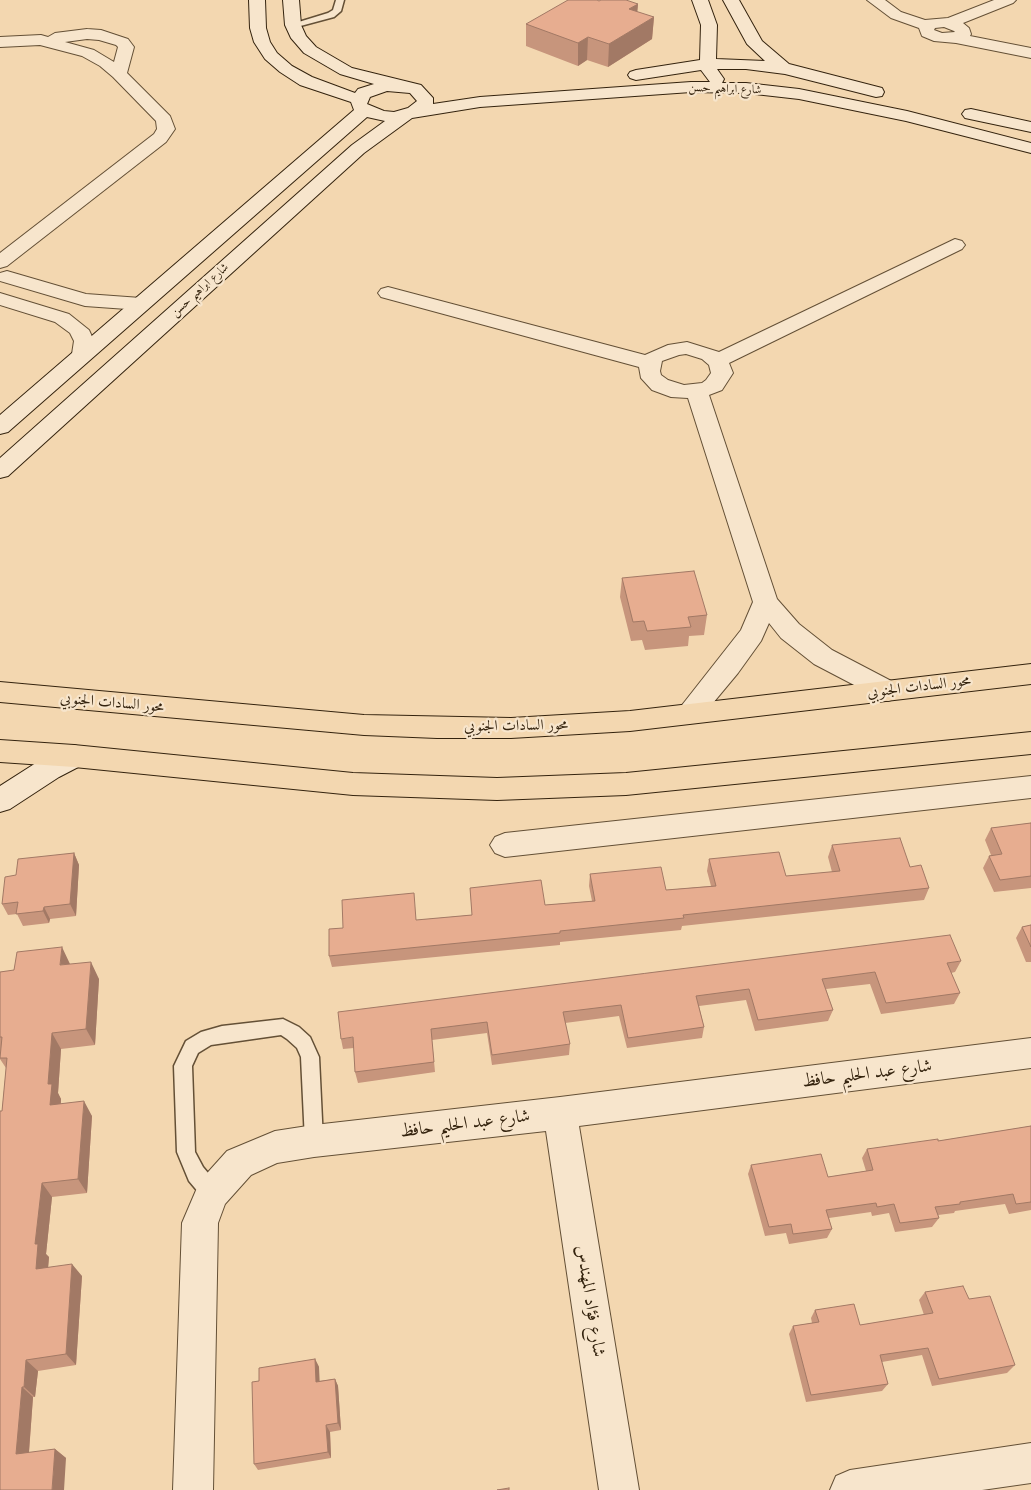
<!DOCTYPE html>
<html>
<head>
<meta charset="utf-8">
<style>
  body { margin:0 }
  canvas { display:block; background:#f3d7b0 }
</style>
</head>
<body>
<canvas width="1031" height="1490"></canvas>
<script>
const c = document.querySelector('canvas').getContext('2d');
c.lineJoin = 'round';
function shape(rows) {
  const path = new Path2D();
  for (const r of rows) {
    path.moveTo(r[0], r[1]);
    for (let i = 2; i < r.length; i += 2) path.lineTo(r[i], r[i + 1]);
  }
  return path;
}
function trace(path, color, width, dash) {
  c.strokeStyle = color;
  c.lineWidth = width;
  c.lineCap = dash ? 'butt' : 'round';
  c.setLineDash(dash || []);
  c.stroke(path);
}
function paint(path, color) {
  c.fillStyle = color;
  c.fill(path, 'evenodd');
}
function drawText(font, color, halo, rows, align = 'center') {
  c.font = font + ' "Old Standard TT",Amiri,serif';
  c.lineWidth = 4.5;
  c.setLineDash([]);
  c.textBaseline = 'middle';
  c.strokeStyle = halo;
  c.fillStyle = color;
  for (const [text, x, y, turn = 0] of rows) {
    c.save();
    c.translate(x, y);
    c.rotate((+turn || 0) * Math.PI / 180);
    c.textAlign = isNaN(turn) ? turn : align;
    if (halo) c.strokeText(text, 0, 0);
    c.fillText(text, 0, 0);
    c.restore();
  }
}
const lane = shape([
  [336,0,344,0,341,11,334,17,293,28,289,25,328,13,333,10,336,0],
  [283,1019,299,1027,310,1037,319,1057,323,1141,321,1147,314,1150,307,1147,305,1141,301,1057,297,1048,287,1039,281,1035,211,1045,198,1053,192,1066,195,1152,203,1167,219,1186,222,1193,219,1200,212,1202,205,1200,189,1181,177,1152,174,1066,186,1041,201,1032,222,1026,283,1019]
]);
const street = shape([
  [867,0,885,0,901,12,925,20,948,18,994,0,1016,0,1013,3,963,23,969,28,971,34,970,36,1031,48,1031,58,956,43,934,41,922,36,919,28,891,18,867,0],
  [944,27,954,31,955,32,942,33,934,30,935,28,944,27],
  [87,29,101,30,128,39,134,47,127,73,170,116,175,129,166,142,7,266,0,268,0,253,154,134,157,129,156,121,113,77,100,66,82,56,40,45,0,47,0,37,41,35,48,37,55,33,87,29],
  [87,39,99,40,116,45,118,47,114,62,94,50,65,42,87,39],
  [955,239,962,241,965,245,962,249,729,363,733,373,722,390,709,395,777,599,799,624,832,650,897,684,901,691,897,698,888,701,879,698,814,664,781,638,769,623,761,641,738,673,698,721,688,724,678,721,675,714,741,630,753,602,688,398,671,397,652,390,641,378,639,367,381,297,378,293,381,289,388,287,645,355,668,345,687,342,719,352,955,239],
  [686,354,702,359,709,365,711,373,706,380,702,383,684,385,668,380,661,375,660,371,662,361,679,355,686,354],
  [7,271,86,294,141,298,148,300,151,304,148,308,141,310,85,306,0,281,0,273,7,271],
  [0,293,69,314,89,330,94,341,94,354,90,358,83,360,76,358,72,354,74,341,70,333,55,322,0,305,0,293],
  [1031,776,1031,798,505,857,495,853,490,845,495,837,505,833,1031,776],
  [1031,1038,1031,1068,579,1126,639,1490,599,1490,546,1131,314,1157,277,1163,251,1175,225,1204,218,1223,213,1490,173,1490,182,1223,200,1181,227,1151,275,1131,314,1125,560,1097,1031,1038],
  [1031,1443,1031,1483,982,1490,830,1490,836,1476,850,1470,1031,1443]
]);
const secondary = shape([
  [249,0,265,0,266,28,270,42,277,53,292,66,312,77,355,93,358,89,374,84,340,74,304,53,291,38,285,25,283,0,299,0,301,25,306,36,316,47,352,68,421,85,433,98,433,104,480,97,691,82,710,82,701,70,636,80,630,78,628,75,630,72,636,70,700,60,701,25,692,0,708,0,717,25,716,59,765,61,747,44,723,0,739,0,762,41,789,64,882,88,884,92,882,96,876,97,785,74,746,69,717,69,724,79,722,83,746,83,799,89,907,111,1031,143,1031,153,906,121,799,99,746,93,691,92,480,107,412,118,364,153,8,476,0,478,0,458,352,145,385,121,367,117,8,432,0,434,0,415,354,110,351,102,300,85,280,72,265,59,254,42,250,28,249,0],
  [387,91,410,93,417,101,408,108,394,112,384,111,367,104,370,97,387,91],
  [971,109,1031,122,1031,132,965,118,962,114,965,110,971,109],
  [74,745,84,748,88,756,84,764,59,777,10,809,0,812,0,786,39,761,74,745]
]);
const primary = shape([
  [1031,664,1031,684,630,731,511,738,437,738,364,735,0,702,0,682,364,715,511,718,630,711,1031,664],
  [1031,732,1031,754,626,795,497,800,353,795,74,767,0,762,0,740,74,745,353,773,497,778,626,773,1031,732]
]);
trace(lane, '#645036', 3);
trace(street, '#645036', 2);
trace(secondary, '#34230e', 2);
trace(primary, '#34230e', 2);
paint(lane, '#f7e5cc');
paint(street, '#f7e5cc');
paint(secondary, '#f7e5cc');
paint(primary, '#f3d7b0');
paint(shape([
  [599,1,638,4,637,12,654,17,652,39,608,67,587,60,578,66,526,46,526,24],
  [622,578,707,615,704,635,689,636,688,646,645,650,642,640,631,641,620,597],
  [1031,823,1031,888,994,892,983,868,989,856,991,855,985,840,991,828],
  [832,845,910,867,929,888,924,900,682,926,681,930,560,942,560,945,332,967,329,956,417,920,472,915,470,888,545,905,592,901,589,886,590,874,666,890,711,886,707,871,709,859,786,876,832,872,828,857],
  [74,853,79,865,76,916,50,919,49,923,23,926,17,914,8,915,2,904,16,875],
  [1031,925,1031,962,1026,962,1016,938,1022,927],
  [961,961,955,972,951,973,960,993,954,1004,881,1014,870,984,826,989,833,1010,828,1021,755,1031,746,1000,699,1006,704,1027,702,1038,627,1048,619,1016,565,1023,570,1044,569,1055,492,1065,487,1033,432,1040,435,1072,358,1083,355,1072,354,1048,343,1049,341,1039],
  [70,964,99,979,95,1045,61,1049,58,1093,61,1099,61,1104,92,1116,87,1193,52,1197,46,1254,49,1257,48,1267,82,1276,76,1365,38,1371,35,1397,33,1397,29,1453,55,1449,66,1458,0,1490,2,1111,6,1068,0,1059,0,972],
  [1031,1126,1031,1210,1009,1214,1005,1204,955,1211,954,1213,938,1215,939,1218,932,1227,895,1232,889,1213,872,1216,871,1212,829,1218,832,1229,827,1238,789,1244,786,1233,765,1236,748,1174,751,1165,828,1177,866,1171,862,1158,867,1149,938,1141],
  [925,1292,969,1299,1015,1365,1007,1373,932,1386,922,1355,882,1362,888,1384,882,1391,806,1402,789,1334,793,1326,812,1323,811,1318,815,1310,860,1325,924,1315,919,1300],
  [315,1359,319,1367,319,1381,335,1379,338,1386,341,1430,330,1432,331,1458,258,1470,254,1464,259,1381]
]), '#c7957c');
paint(shape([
  [638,4,636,26,629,9],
  [654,17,652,39,608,67,609,44],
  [588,37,587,60,578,66,578,43],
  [74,853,79,865,76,916,70,904],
  [44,907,50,919,49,923,43,911],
  [62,947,70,964,60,965],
  [91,962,99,979,95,1045,86,1029],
  [52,1033,61,1049,58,1093,61,1099,60,1120,50,1105,48,1084],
  [84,1101,92,1116,87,1193,78,1179],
  [42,1183,52,1197,46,1254,49,1257,47,1281,36,1269,35,1244],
  [72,1264,82,1276,76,1365,66,1354],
  [315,1359,319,1367,320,1389,316,1382],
  [26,1360,38,1371,35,1397,24,1387],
  [335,1379,338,1386,341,1430,338,1423],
  [22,1387,33,1397,28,1464,16,1454],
  [326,1425,330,1432,331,1458,328,1452],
  [55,1449,66,1458,64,1490,52,1490]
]), '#a27965');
const building = shape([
  [568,0,597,0,599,1,601,0,626,0,638,4,629,9,654,17,609,44,588,37,578,43,526,24,568,0],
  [694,571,707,615,688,617,691,627,647,631,644,621,633,622,622,578,694,571],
  [1031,823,1031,876,1000,880,989,856,1002,854,991,828,1031,823],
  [900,838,910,867,921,865,929,888,683,915,684,918,560,931,560,933,329,956,329,929,343,928,342,900,414,893,416,920,472,915,470,888,541,880,545,905,595,901,590,874,661,867,666,890,716,886,709,859,779,852,786,876,840,871,832,845,900,838],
  [74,853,70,904,44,907,43,911,16,914,18,902,2,904,5,877,16,875,18,859,74,853],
  [1031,925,1031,947,1022,927,1031,925],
  [950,935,961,961,947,963,960,993,886,1003,875,972,822,979,833,1010,758,1020,749,989,696,996,704,1027,628,1038,621,1005,563,1012,570,1044,492,1055,487,1022,431,1029,434,1062,355,1072,353,1037,341,1039,338,1012,950,935],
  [62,947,60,965,91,962,86,1029,52,1033,48,1084,52,1084,50,1105,84,1101,78,1179,42,1183,35,1244,38,1244,36,1269,72,1264,66,1354,26,1360,24,1387,22,1387,16,1454,55,1449,52,1490,0,1490,0,1111,2,1111,7,1058,0,1058,2,1037,0,1037,0,972,14,970,17,952,62,947],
  [1031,1126,1031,1202,1016,1204,1013,1194,960,1202,960,1204,935,1207,939,1218,900,1223,894,1204,877,1207,876,1203,826,1210,832,1229,793,1234,791,1224,769,1227,751,1165,821,1154,828,1177,873,1170,867,1149,938,1139,938,1141,1031,1126],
  [963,1286,969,1299,990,1296,1015,1365,939,1379,928,1348,880,1355,888,1384,811,1395,793,1326,819,1322,815,1310,854,1304,860,1325,933,1313,925,1292,963,1286],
  [315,1359,316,1382,335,1379,338,1423,326,1425,328,1452,254,1464,252,1382,259,1381,259,1368,315,1359],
  [509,1488,509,1490,497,1490,509,1488]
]);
paint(building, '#e7ad90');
trace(building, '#a27965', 1);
drawText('12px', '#34230e', '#f7e5cc', [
  ["شارع ابراهيم حسن",725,89,2],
  ["شارع ابراهيم حسن",200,290,-42]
]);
drawText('15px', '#34230e', '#f7e5cc', [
  ["محور السادات الجنوبي",919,687,-7],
  ["محور السادات الجنوبي",112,703,5],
  ["محور السادات الجنوبي",516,726,-1]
]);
drawText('18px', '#34230e', '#f7e5cc', [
  ["شارع عبد الحليم حافظ",867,1074,-7],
  ["شارع عبد الحليم حافظ",465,1124,-7],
  ["شارع فؤاد المهندس",590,1301,81]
]);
</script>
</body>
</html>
